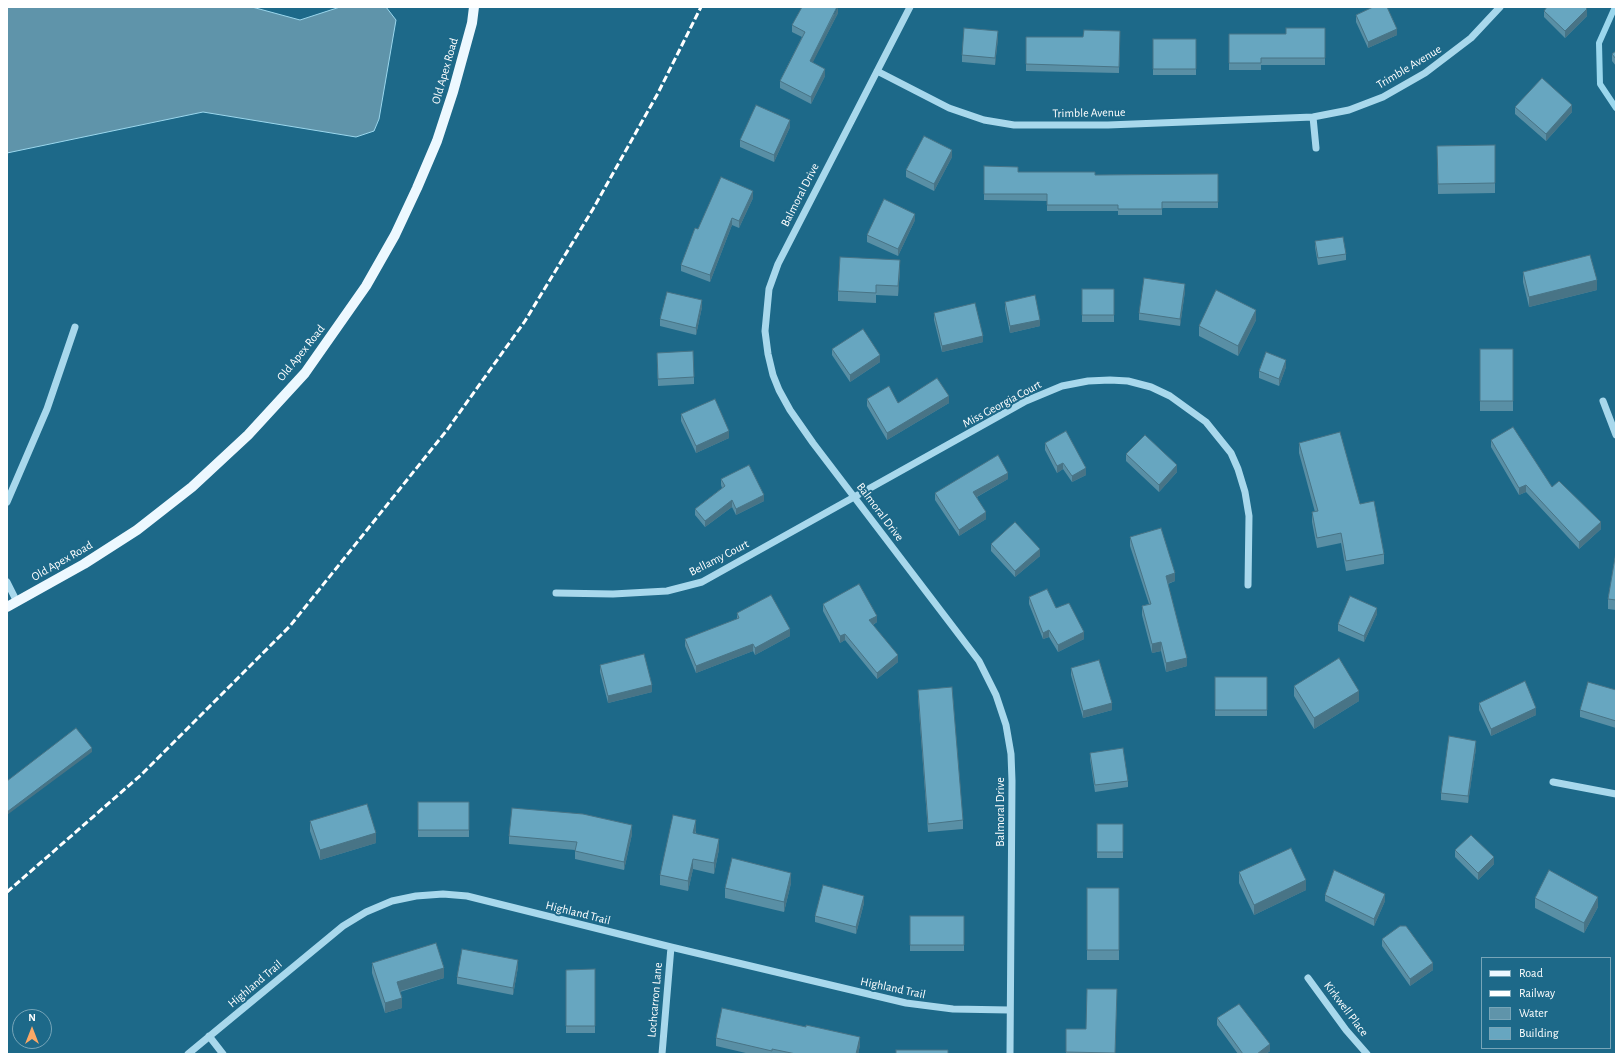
<!DOCTYPE html>
<html>
<head>
<meta charset="utf-8">
<style>
  body { margin:0 }
  #map { position:relative; width:1623px; height:1061px; overflow:hidden; background:#1d6989; font-family:"Alegreya Sans",sans-serif }
  canvas { display:block }
  .frame { position:absolute; inset:0; border:8px solid #fff; pointer-events:none }
  .legend { position:absolute; left:1481px; top:957px; width:130px; height:92px; box-sizing:border-box; background:#1d6989; border:1px solid #77a5b8; margin:0; padding:5px 7px; list-style:none; font-size:12px; color:#fff }
  .legend li { display:flex; align-items:center; gap:8px; height:20px }
  .legend b { width:20px; border:1px solid #77a5b8 }
  .north { position:absolute; left:12px; top:1009px; width:40px; height:40px; box-sizing:border-box; background:#1d6989; border:1px solid #77a5b8; border-radius:50%; rotate:0deg; font-size:11px; font-weight:700; line-height:16px; text-align:center; color:#fff }
  .north::after { content:''; display:block; margin:auto; width:14px; height:18px; background:#fba866; clip-path:polygon(50% 0,100% 100%,50% 72%,0 100%) }
</style>
</head>
<body>
<div id="map">
<canvas width="1623" height="1061"></canvas>
<div class="frame"></div>
<ul class="legend">
<li><b style="height:5px;background:#edf8ff"></b>Road</li>
<li><b style="height:5px;background:#fff"></b>Railway</li>
<li><b style="height:11px;background:#5f94aa"></b>Water</li>
<li><b style="height:11px;background:#67a6c0"></b>Building</li>
</ul>
<div class="north">N</div>
</div>
<script>
const c = document.querySelector('canvas').getContext('2d');
c.lineJoin = 'round';
function paint(path, color) {
  c.fillStyle = color;
  c.fill(path, 'evenodd');
}
function shape(rows) {
  const path = new Path2D();
  for (const r of rows) {
    path.moveTo(r[0], r[1]);
    for (let i = 2; i < r.length; i += 2) path.lineTo(r[i], r[i + 1]);
  }
  return path;
}
function trace(path, color, width, dash) {
  c.strokeStyle = color;
  c.lineWidth = width;
  c.lineCap = dash ? 'butt' : 'round';
  c.setLineDash(dash || []);
  c.stroke(path);
}
function drawText(font, color, halo, rows, align = 'center') {
  c.font = font + ' "Alegreya Sans",sans-serif';
  c.lineWidth = 4;
  c.setLineDash([]);
  c.textBaseline = 'middle';
  c.strokeStyle = halo;
  c.fillStyle = color;
  for (const [text, x, y, turn = 0] of rows) {
    c.save();
    c.translate(x, y);
    c.rotate((+turn || 0) * Math.PI / 180);
    c.textAlign = isNaN(turn) ? turn : align;
    if (halo) c.strokeText(text, 0, 0);
    c.fillText(text, 0, 0);
    c.restore();
  }
}
const water = shape([
  [7,7,252,7,300,20,340,7,386,7,396,20,379,119,374,131,356,137,203,112,7,153,7,7]
]);
paint(water, '#5f94aa');
trace(water, '#9bd7ed', 1);
trace(shape([
  [1615,7,1599,43,1600,84,1616,108]
]), '#9bd7ed', 6);
trace(shape([
  [910,7,778,264,769,289,765,331,768,354,773,375,779,390,790,410,813,443,979,661,996,695,1006,725,1011,754,1012,781,1010,1054],
  [877,71,949,108,984,120,1014,125,1108,125,1313,117,1349,110,1383,97,1425,73,1471,38,1500,7],
  [1313,117,1316,148],
  [1603,401,1616,435],
  [7,502,47,409,75,327],
  [7,582,17,602],
  [556,593,613,594,667,591,702,582,1026,401,1062,386,1088,381,1110,380,1128,381,1151,387,1170,396,1206,422,1231,453,1238,469,1245,492,1249,516,1248,585],
  [1553,782,1616,794],
  [1308,978,1346,1030,1367,1054],
  [209,1036,223,1054],
  [188,1054,343,926,366,912,392,901,416,896,443,894,467,896,671,947,906,1003,953,1009,1009,1010],
  [662,1054,671,947]
]), '#a8d8ec', 7);
trace(shape([
  [7,607,84,564,137,530,192,487,248,435,305,373,366,286,395,235,417,188,437,141,453,92,472,23,474,7]
]), '#edf8ff', 10);
trace(shape([
  [7,892,141,775,290,626,447,430,525,321,593,209,658,93,701,7]
]), '#fff', 3, [7, 3]);
paint(shape([
  [1544,11,1587,16,1565,38,1544,17],
  [838,13,812,63,825,76,811,104,780,88,780,81,802,37,792,32,792,25],
  [1356,15,1397,35,1368,48,1356,22],
  [1325,28,1325,65,1261,65,1261,70,1229,70,1229,34,1286,34],
  [1120,31,1119,73,1026,71,1026,37,1083,37],
  [998,38,995,65,962,62,962,55],
  [1153,39,1196,39,1196,75,1153,75],
  [1616,51,1616,66,1612,61,1612,54],
  [1515,107,1572,112,1546,141,1515,114],
  [790,127,774,162,740,147,740,140],
  [1495,145,1495,193,1438,194,1437,146],
  [952,157,934,191,906,177,906,170],
  [984,166,1018,172,1095,175,1218,174,1218,208,1162,208,1162,215,1118,215,1118,211,1047,211,1047,201,984,200],
  [753,198,739,228,732,225,710,282,681,271,681,265,698,229],
  [915,220,898,256,867,242,867,235],
  [1315,241,1346,254,1346,260,1318,265,1315,247],
  [900,270,898,296,876,295,876,303,838,301,838,291],
  [1523,272,1597,290,1529,307,1523,282],
  [1082,289,1114,289,1114,322,1082,322],
  [1185,291,1180,326,1139,320,1139,313],
  [1005,302,1040,326,1010,333,1005,309],
  [702,307,696,335,660,326,660,319],
  [934,313,983,342,942,352,934,320],
  [1256,320,1238,356,1199,336,1199,326],
  [832,349,880,362,850,382,832,355],
  [1480,349,1513,349,1513,411,1480,411],
  [657,353,694,377,694,384,658,386],
  [1286,367,1279,386,1259,378,1259,371],
  [867,399,898,403,949,403,887,440,867,406],
  [681,414,729,438,696,453,681,421],
  [1491,440,1552,487,1601,529,1579,549,1526,492,1519,495,1491,447],
  [1045,443,1086,475,1072,482,1063,469,1057,473,1045,450],
  [1299,443,1360,504,1384,554,1384,564,1346,571,1341,543,1317,548,1312,522,1312,512,1315,512,1299,453],
  [1126,454,1177,472,1159,492,1126,461],
  [721,479,764,501,736,515,732,507,705,527,695,515,695,509,722,488,721,485],
  [1008,479,977,497,986,519,959,536,935,500,935,493],
  [1130,537,1175,581,1168,584,1187,666,1166,672,1161,651,1152,653,1142,615,1142,606,1149,604,1130,546],
  [991,544,1040,556,1015,577,991,551],
  [1616,552,1616,610,1608,609,1608,599],
  [1029,597,1056,608,1084,639,1058,652,1049,637,1043,639,1029,604],
  [823,604,877,622,873,625,898,662,877,679,845,640,840,643,823,611],
  [737,613,790,636,755,655,753,651,696,673,685,646,685,639,737,620],
  [1377,614,1364,642,1338,631,1338,624],
  [600,665,652,692,608,703,600,672],
  [1071,668,1112,710,1083,718,1071,675],
  [1215,677,1267,677,1267,716,1215,716],
  [1294,686,1359,701,1314,729,1294,696],
  [918,690,963,820,963,829,928,832,918,698],
  [1616,690,1616,728,1580,717,1580,710],
  [1479,703,1536,715,1491,736,1479,710],
  [1476,748,1468,803,1441,800,1441,793],
  [1090,753,1128,781,1128,787,1095,792,1090,759],
  [418,802,469,802,469,837,418,837],
  [310,821,376,843,320,860,310,831],
  [1097,824,1123,824,1123,858,1097,858],
  [696,830,696,834,719,849,714,874,693,869,688,891,660,885,660,875],
  [632,834,624,870,575,859,575,850,509,844,509,836],
  [1455,850,1494,864,1478,880,1455,857],
  [1239,872,1306,890,1254,915,1239,883],
  [791,883,784,912,725,898,725,888],
  [1087,888,1119,888,1119,960,1087,960],
  [1325,895,1385,901,1374,926,1325,901],
  [1535,898,1598,907,1584,933,1535,908],
  [864,903,856,934,815,922,815,916],
  [910,916,964,916,964,951,910,951],
  [1382,939,1433,970,1410,986,1382,946],
  [372,963,444,978,400,992,402,1008,385,1013,372,973],
  [518,967,513,995,457,984,457,977],
  [595,969,595,1033,566,1033,566,970],
  [1117,989,1115,1054,1066,1054,1066,1029,1086,1029],
  [1217,1018,1270,1051,1266,1054,1238,1054,1217,1025],
  [716,1038,860,1045,858,1054,750,1054,716,1046]
]), '#598fa5');
paint(shape([
  [838,7,838,13,810,68,810,61],
  [1587,9,1587,16,1565,38,1565,31],
  [1397,29,1397,35,1368,48,1368,42],
  [998,31,998,38,995,65,995,58],
  [825,69,825,76,811,104,811,97],
  [1572,105,1572,112,1546,141,1546,134],
  [790,120,790,127,774,162,774,155],
  [952,150,952,157,934,191,934,184],
  [753,191,753,198,739,228,739,221],
  [915,214,915,220,898,256,898,249],
  [732,218,732,225,710,282,710,275],
  [900,260,900,270,898,296,898,286],
  [1597,280,1597,290,1529,307,1529,297],
  [1185,284,1185,291,1180,326,1180,319],
  [702,300,702,307,696,335,696,328],
  [1256,310,1256,320,1238,356,1238,346],
  [1040,320,1040,326,1010,333,1010,326],
  [983,336,983,342,942,352,942,346],
  [880,355,880,362,850,382,850,375],
  [1286,360,1286,367,1279,386,1279,379],
  [949,396,949,403,887,440,887,433],
  [729,431,729,438,696,453,696,446],
  [1063,463,1063,469,1057,473,1057,466],
  [1177,465,1177,472,1159,492,1159,485],
  [1086,468,1086,475,1072,482,1072,476],
  [1008,473,1008,479,973,499,973,492],
  [1526,485,1526,492,1519,495,1519,488],
  [764,495,764,501,736,515,736,509],
  [732,500,732,507,705,527,705,521],
  [986,512,986,519,959,536,959,530],
  [1601,522,1601,529,1579,549,1579,542],
  [1040,549,1040,556,1015,577,1015,571],
  [1175,573,1175,581,1166,584,1166,576],
  [1377,608,1377,614,1364,642,1364,636],
  [877,616,877,622,869,627,869,620],
  [790,629,790,636,755,655,755,648],
  [1049,630,1049,637,1043,639,1043,633],
  [1084,632,1084,639,1058,652,1058,645],
  [845,634,845,640,840,643,840,636],
  [1161,642,1161,651,1152,653,1152,644],
  [753,644,753,651,696,673,696,666],
  [898,655,898,662,877,679,877,673],
  [1187,658,1187,666,1166,672,1166,663],
  [652,685,652,692,608,703,608,696],
  [1359,691,1359,701,1314,729,1314,718],
  [1112,703,1112,710,1083,718,1083,711],
  [1536,708,1536,715,1491,736,1491,729],
  [1476,741,1476,748,1468,803,1468,796],
  [92,748,92,752,7,815,7,812],
  [696,820,696,830,693,843,693,833],
  [632,825,632,834,624,870,624,862],
  [376,833,376,843,320,860,320,850],
  [719,839,719,849,714,874,714,863],
  [1494,857,1494,864,1478,880,1478,873],
  [693,859,693,869,688,891,688,881],
  [791,873,791,883,784,912,784,902],
  [1306,880,1306,890,1254,915,1254,905],
  [1385,894,1385,901,1374,926,1374,919],
  [864,896,864,903,856,934,856,927],
  [1598,897,1598,907,1584,933,1584,923],
  [518,960,518,967,513,995,513,988],
  [1433,963,1433,970,1410,986,1410,979],
  [444,968,444,978,397,992,397,982],
  [402,998,402,1008,385,1013,385,1003],
  [860,1037,860,1045,858,1054,856,1054],
  [1270,1044,1270,1051,1266,1054,1257,1054]
]), '#487486');
const building = shape([
  [802,7,837,7,810,61,825,69,811,97,780,81,805,32,792,25,802,7],
  [1373,7,1387,7,1397,29,1368,42,1356,15,1373,7],
  [1547,7,1585,7,1587,9,1565,31,1544,11,1547,7],
  [964,28,998,31,995,58,962,55,964,28],
  [1286,28,1325,28,1325,58,1261,58,1261,63,1229,63,1229,34,1286,34,1286,28],
  [1084,30,1120,31,1119,67,1026,64,1026,37,1083,37,1084,30],
  [1153,39,1196,39,1196,69,1153,69,1153,39],
  [1616,51,1616,59,1612,54,1616,51],
  [1542,78,1572,105,1546,134,1515,107,1542,78],
  [756,105,790,120,774,155,740,140,756,105],
  [924,136,952,150,934,184,906,170,924,136],
  [1495,145,1495,183,1438,184,1437,146,1495,145],
  [984,166,1018,167,1018,172,1095,172,1095,175,1218,174,1218,202,1162,202,1162,209,1118,209,1118,205,1047,205,1047,194,984,194,984,166],
  [721,177,753,191,739,221,732,218,710,275,681,265,695,228,698,229,721,177],
  [884,199,915,214,898,249,867,235,884,199],
  [1343,237,1346,254,1318,258,1315,241,1343,237],
  [1590,255,1597,280,1529,297,1523,272,1590,255],
  [840,257,900,260,898,286,876,285,876,293,838,291,840,257],
  [1144,278,1185,284,1180,319,1139,313,1144,278],
  [1082,289,1114,289,1114,315,1082,315,1082,289],
  [1216,290,1256,310,1238,346,1199,326,1216,290],
  [667,292,702,300,696,328,660,319,667,292],
  [1035,295,1040,320,1010,326,1005,302,1035,295],
  [975,303,983,336,942,346,934,313,975,303],
  [863,329,880,355,850,375,832,349,863,329],
  [1480,349,1513,349,1513,401,1480,401,1480,349],
  [693,351,694,377,658,379,657,353,693,351],
  [1266,352,1286,360,1279,379,1259,371,1266,352],
  [937,378,949,396,887,433,867,399,889,386,898,403,937,378],
  [715,399,729,431,696,446,681,414,715,399],
  [1513,427,1552,487,1559,481,1601,522,1579,542,1526,485,1519,488,1491,440,1513,427],
  [1066,431,1086,468,1072,476,1063,463,1057,466,1045,443,1066,431],
  [1340,432,1360,504,1374,501,1384,554,1346,561,1341,533,1317,538,1312,512,1318,511,1299,443,1340,432],
  [1145,435,1177,465,1159,485,1126,454,1145,435],
  [998,455,1008,473,973,492,986,512,959,530,935,493,998,455],
  [749,465,764,495,736,509,732,500,705,521,695,509,725,486,721,479,749,465],
  [1015,522,1040,549,1015,571,991,544,1015,522],
  [1161,528,1175,573,1166,576,1187,658,1166,663,1161,642,1152,644,1142,606,1151,604,1130,537,1161,528],
  [1616,552,1616,600,1608,599,1616,552],
  [859,584,877,616,869,620,898,655,877,673,845,634,840,636,823,604,859,584],
  [1047,589,1056,608,1069,603,1084,632,1058,645,1049,630,1043,633,1029,597,1047,589],
  [771,595,790,629,755,648,753,644,696,666,685,639,739,618,737,613,771,595],
  [1350,596,1377,608,1364,636,1338,624,1350,596],
  [644,654,652,685,608,696,600,665,644,654],
  [1339,658,1359,691,1314,718,1294,686,1339,658],
  [1099,660,1112,703,1083,711,1071,668,1099,660],
  [1215,677,1267,677,1267,710,1215,710,1215,677],
  [1525,681,1536,708,1491,729,1479,703,1525,681],
  [1588,682,1616,690,1616,721,1580,710,1588,682],
  [952,687,963,820,928,824,918,690,952,687],
  [76,728,92,748,7,812,7,781,76,728],
  [1449,736,1476,741,1468,796,1441,793,1449,736],
  [1123,748,1128,781,1095,785,1090,753,1123,748],
  [418,802,469,802,469,830,418,830,418,802],
  [367,804,376,833,320,850,310,821,367,804],
  [512,808,583,814,632,825,624,862,575,851,577,842,509,836,512,808],
  [673,815,696,820,693,833,719,839,714,863,693,859,688,881,660,875,673,815],
  [1097,824,1123,824,1123,852,1097,852,1097,824],
  [1471,835,1494,857,1478,873,1455,850,1471,835],
  [1291,848,1306,880,1254,905,1239,872,1291,848],
  [732,858,791,873,784,902,725,888,732,858],
  [1334,870,1385,894,1374,919,1325,895,1334,870],
  [1549,870,1598,897,1584,923,1535,898,1549,870],
  [823,885,864,896,856,927,815,916,823,885],
  [1087,888,1119,888,1119,950,1087,950,1087,888],
  [910,916,964,916,964,945,910,945,910,916],
  [1400,926,1406,926,1433,963,1410,979,1382,939,1400,926],
  [436,943,444,968,397,982,402,998,385,1003,372,963,436,943],
  [462,949,518,960,513,988,457,977,462,949],
  [595,969,595,1026,566,1026,566,970,595,969],
  [1087,989,1117,989,1115,1053,1066,1052,1066,1029,1086,1029,1087,989],
  [1239,1004,1270,1044,1257,1054,1243,1054,1217,1018,1239,1004],
  [722,1008,806,1027,806,1025,860,1037,856,1054,796,1054,772,1049,772,1051,716,1038,722,1008],
  [896,1050,948,1050,948,1054,896,1054,896,1050]
]);
paint(building, '#67a6c0');
trace(building, '#487486', 1);
drawText('12px', '#fff', '#1d6989', [
  ["Trimble Avenue",1409,67,-31],
  ["Old Apex Road",445,71,-74],
  ["Trimble Avenue",1089,113,-1],
  ["Balmoral Drive",800,195,-63],
  ["Old Apex Road",301,353,-51],
  ["Miss Georgia Court",1002,404,-28],
  ["Balmoral Drive",880,512,53],
  ["Bellamy Court",719,558,-27],
  ["Old Apex Road",62,561,-30],
  ["Balmoral Drive",1000,812,-90],
  ["Highland Trail",578,913,14],
  ["Highland Trail",255,984,-40],
  ["Highland Trail",893,988,12],
  ["Lochcarron Lane",655,1000,-85],
  ["Kirkwell Place",1346,1009,53]
]);
</script>
</body>
</html>
